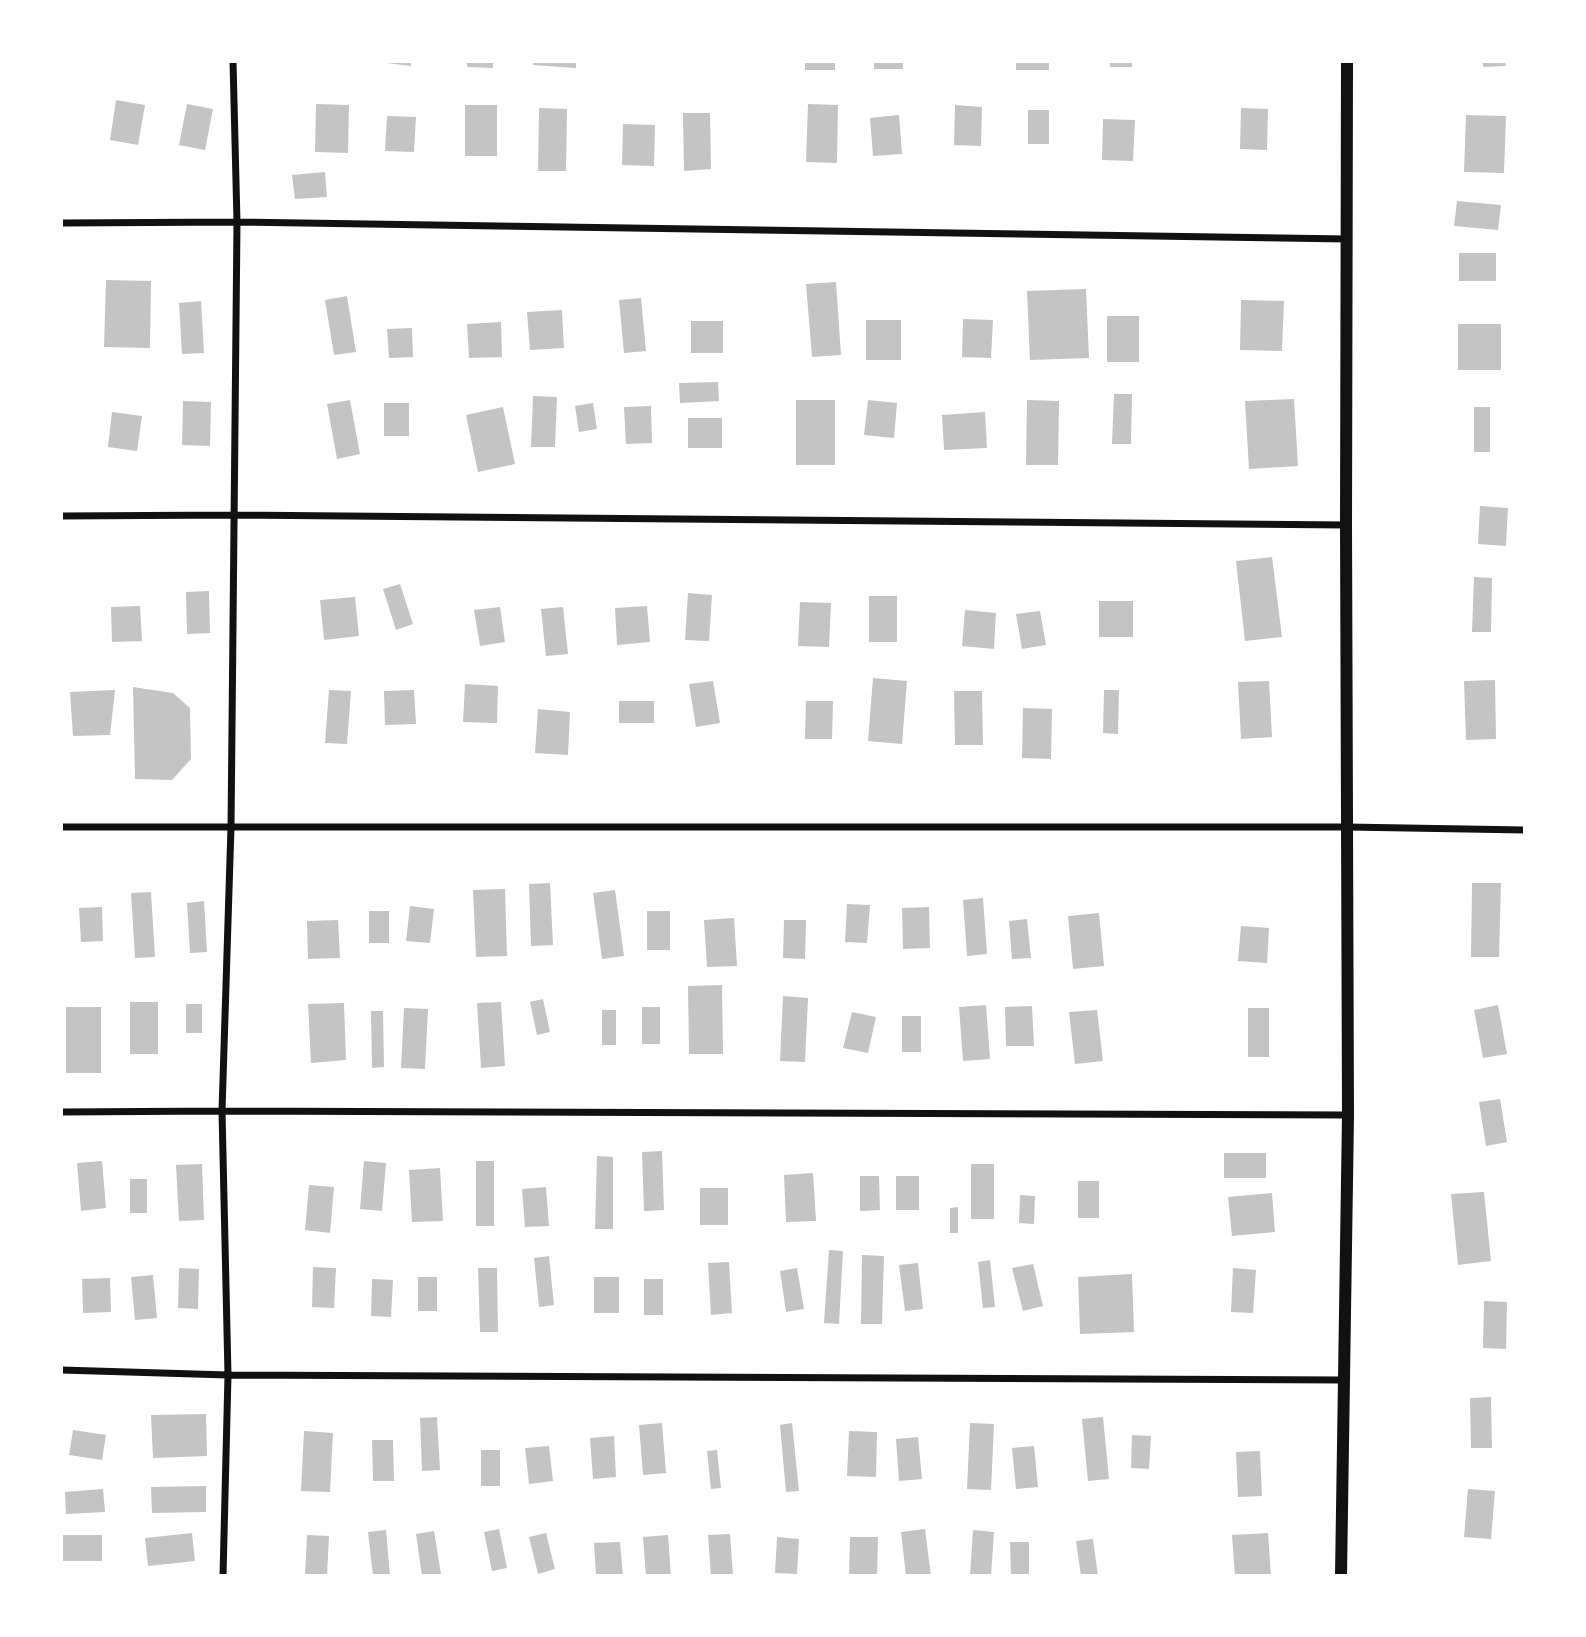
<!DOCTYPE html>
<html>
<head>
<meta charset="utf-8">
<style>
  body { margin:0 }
  #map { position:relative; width:1586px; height:1637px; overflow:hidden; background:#fff; font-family:"Titillium Web",sans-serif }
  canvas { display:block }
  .frame { position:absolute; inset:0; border:63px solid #fff; pointer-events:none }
</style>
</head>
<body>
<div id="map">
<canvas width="1586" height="1637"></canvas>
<div class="frame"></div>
</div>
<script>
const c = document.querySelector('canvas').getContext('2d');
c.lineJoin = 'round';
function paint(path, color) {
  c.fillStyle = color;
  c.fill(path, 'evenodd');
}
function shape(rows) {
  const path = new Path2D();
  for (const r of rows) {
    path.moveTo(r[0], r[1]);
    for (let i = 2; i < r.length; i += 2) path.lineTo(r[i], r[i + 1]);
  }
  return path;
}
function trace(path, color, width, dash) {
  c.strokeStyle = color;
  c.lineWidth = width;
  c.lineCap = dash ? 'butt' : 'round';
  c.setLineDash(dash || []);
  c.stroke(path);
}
paint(shape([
  [388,61,411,61,411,66,387,63],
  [467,61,493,61,493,68,467,67],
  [533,61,576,61,576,68,533,65],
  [805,61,835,61,835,70,805,70],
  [874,61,903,61,903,69,874,69],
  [1016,61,1049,61,1049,70,1016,70],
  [1110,61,1132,61,1132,67,1110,67],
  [1483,61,1505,61,1506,66,1483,67],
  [116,100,145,105,138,145,110,140],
  [187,104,213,109,205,150,179,145],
  [316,104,349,105,348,153,315,152],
  [808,104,838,105,837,163,806,162],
  [465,105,497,105,497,156,465,156],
  [955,105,982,107,981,146,954,145],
  [539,108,567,109,566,171,538,171],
  [1241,108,1268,109,1267,150,1240,149],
  [1028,110,1049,110,1049,144,1028,144],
  [683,113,710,113,711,169,684,171],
  [899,115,902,154,873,156,870,118],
  [1466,115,1506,116,1504,173,1464,172],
  [387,116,416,117,414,152,385,151],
  [1103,119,1135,120,1133,161,1102,160],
  [623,124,655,125,654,166,622,165],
  [325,172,327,197,295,199,292,175],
  [1457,201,1501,205,1498,230,1454,226],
  [1459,253,1496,253,1496,281,1459,281],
  [106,280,151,281,150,348,104,347],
  [836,282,841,355,812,357,806,284],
  [1086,289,1089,358,1030,360,1027,291],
  [347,296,356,352,334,355,325,300],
  [641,298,646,351,624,353,619,300],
  [1241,300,1284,301,1282,351,1240,350],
  [201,301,204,353,182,354,179,303],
  [562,310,564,348,530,350,527,312],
  [1107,316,1139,316,1139,362,1107,362],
  [963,319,993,320,991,358,962,357],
  [866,320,901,320,901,360,866,360],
  [691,321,723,321,723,353,691,353],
  [501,322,502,357,469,358,467,324],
  [1458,324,1501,324,1501,370,1458,370],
  [412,328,413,357,389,358,387,329],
  [718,382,719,401,680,403,679,383],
  [1114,394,1132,394,1131,444,1112,444],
  [533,396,557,397,555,447,531,447],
  [1294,399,1298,466,1249,469,1245,401],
  [350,400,360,454,337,459,327,404],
  [796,400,835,400,835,465,796,465],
  [868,400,897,403,894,438,864,435],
  [1027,400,1059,401,1058,465,1026,465],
  [183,401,211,402,210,446,182,445],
  [384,403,409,403,409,436,384,436],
  [593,403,597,429,579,432,575,406],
  [651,406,652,443,626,444,624,407],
  [503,407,515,464,478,472,466,415],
  [1474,407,1490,407,1490,452,1474,452],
  [112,412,142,416,137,451,108,447],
  [985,412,987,448,944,450,942,415],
  [688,418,722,418,722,448,688,448],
  [1480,506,1508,508,1506,546,1478,544],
  [1272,557,1282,637,1245,641,1236,561],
  [1474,577,1492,578,1491,632,1472,632],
  [400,584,413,624,396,630,383,589],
  [209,591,210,633,187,634,186,592],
  [688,593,712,595,709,641,685,640],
  [869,596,897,596,897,642,869,642],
  [355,597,359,636,324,640,320,600],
  [1099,601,1133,601,1133,637,1099,637],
  [800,602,831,603,829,647,798,646],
  [140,606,142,641,112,642,111,607],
  [647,606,650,642,617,645,615,608],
  [500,607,505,642,480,646,474,610],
  [563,607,568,654,546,656,541,609],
  [965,610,996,613,994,649,962,646],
  [1040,611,1046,645,1022,649,1016,614],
  [873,678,907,681,902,744,868,741],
  [1495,680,1496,739,1466,740,1464,681],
  [713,681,720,723,696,727,689,684],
  [1269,681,1272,737,1241,739,1238,682],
  [465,684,498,686,497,723,463,722],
  [133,687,173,693,190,708,191,759,172,780,135,779],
  [115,690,110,735,73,736,70,692],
  [329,690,351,691,347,744,325,743],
  [414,690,416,724,385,725,384,691],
  [1104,690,1119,690,1118,734,1103,733],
  [954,691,982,691,983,745,955,745],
  [619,701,654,701,654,723,619,723],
  [806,701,833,701,832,739,805,739],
  [1023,708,1052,709,1051,759,1022,758],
  [538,709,570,712,568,755,535,753],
  [550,883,553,945,531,946,529,884],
  [1472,883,1501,883,1499,957,1471,957],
  [505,889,507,956,476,957,473,890],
  [615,890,624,956,602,959,593,893],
  [151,892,155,957,135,958,131,893],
  [983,898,987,954,967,956,963,900],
  [204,901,207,952,190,953,187,903],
  [847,904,870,905,867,943,845,942],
  [410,906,434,909,430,943,406,941],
  [102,907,103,941,81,942,79,908],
  [929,907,930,948,903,949,902,908],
  [369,911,389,911,389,943,369,943],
  [647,911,670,911,670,950,647,950],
  [1099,913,1104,966,1073,969,1068,916],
  [734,918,737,966,707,967,704,920],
  [1027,919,1031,958,1012,959,1009,921],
  [338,920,340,958,308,959,307,921],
  [784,920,806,920,805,959,783,958],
  [1241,926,1269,928,1267,963,1238,961],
  [722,985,723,1054,689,1054,688,986],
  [783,996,808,998,805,1062,780,1061],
  [543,999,550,1032,537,1035,530,1002],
  [130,1002,158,1002,158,1054,130,1054],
  [501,1002,505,1066,481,1068,477,1003],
  [344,1003,346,1060,311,1063,308,1004],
  [186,1004,202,1004,202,1033,186,1033],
  [986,1005,990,1059,963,1061,959,1007],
  [1498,1005,1507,1054,1483,1058,1474,1010],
  [1032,1006,1034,1046,1006,1046,1005,1007],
  [66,1007,101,1007,101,1073,66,1073],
  [642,1007,660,1007,660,1044,642,1044],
  [404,1008,428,1009,425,1069,401,1068],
  [1248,1008,1269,1008,1269,1057,1248,1057],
  [602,1010,616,1010,616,1045,602,1045],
  [1097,1010,1103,1061,1075,1064,1069,1012],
  [371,1011,383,1011,384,1067,372,1068],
  [852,1012,876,1017,868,1053,843,1048],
  [902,1016,921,1016,921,1052,902,1052],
  [1500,1099,1507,1142,1486,1146,1479,1102],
  [662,1151,664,1210,644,1211,642,1152],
  [1224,1153,1266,1153,1266,1178,1224,1178],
  [597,1156,613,1157,613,1229,595,1229],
  [102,1161,106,1208,81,1211,77,1163],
  [364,1161,386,1163,382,1211,360,1209],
  [476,1161,494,1161,494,1226,476,1226],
  [202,1164,204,1220,179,1221,176,1165],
  [971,1164,994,1164,994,1219,971,1219],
  [440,1168,443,1221,412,1222,409,1170],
  [813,1173,816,1221,786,1222,784,1175],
  [860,1176,879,1176,880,1210,860,1211],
  [896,1176,919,1176,919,1210,896,1210],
  [130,1179,147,1179,147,1213,130,1213],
  [1078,1181,1099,1181,1099,1218,1078,1218],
  [309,1185,334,1187,330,1233,305,1230],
  [546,1187,549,1226,525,1227,522,1189],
  [700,1188,728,1188,728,1225,700,1225],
  [1484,1192,1491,1261,1458,1265,1451,1194],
  [1272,1193,1275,1232,1232,1236,1228,1197],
  [1020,1195,1035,1196,1034,1224,1019,1223],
  [958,1207,958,1233,950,1233,950,1208],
  [829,1250,843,1251,839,1324,824,1323],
  [862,1255,884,1256,882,1324,861,1324],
  [549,1256,554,1305,539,1307,534,1258],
  [990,1260,995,1307,983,1308,978,1262],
  [729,1262,732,1313,711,1315,708,1263],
  [918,1263,923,1309,905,1311,899,1265],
  [1033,1264,1043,1306,1023,1311,1012,1268],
  [313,1267,336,1268,334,1308,312,1307],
  [179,1268,199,1269,198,1309,178,1308],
  [478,1268,497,1268,498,1332,480,1332],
  [797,1268,804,1309,786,1312,780,1271],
  [1233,1268,1256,1270,1253,1313,1231,1312],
  [1132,1274,1134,1332,1080,1334,1078,1277],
  [153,1275,157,1318,135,1320,131,1277],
  [418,1277,437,1277,437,1311,418,1311],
  [594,1277,619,1277,619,1313,594,1313],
  [110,1278,111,1312,83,1313,82,1279],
  [372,1279,393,1280,391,1317,371,1316],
  [644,1279,663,1279,663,1315,644,1315],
  [1484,1301,1507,1302,1506,1349,1483,1348],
  [1491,1397,1492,1448,1471,1448,1470,1398],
  [206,1414,207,1456,153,1458,151,1415],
  [437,1417,440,1470,422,1471,420,1418],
  [1103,1417,1109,1479,1088,1481,1082,1419],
  [662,1423,666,1473,643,1475,639,1425],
  [792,1423,799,1491,786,1492,780,1425],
  [970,1423,994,1424,991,1490,967,1489],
  [73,1430,106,1435,102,1460,69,1455],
  [304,1431,333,1433,330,1492,301,1491],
  [849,1431,877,1432,876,1477,847,1476],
  [1132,1435,1151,1436,1149,1469,1131,1468],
  [614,1436,616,1477,593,1479,590,1438],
  [918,1437,922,1479,899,1481,896,1439],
  [372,1440,393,1440,394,1481,373,1481],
  [549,1446,553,1481,529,1484,525,1448],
  [1034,1446,1038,1487,1016,1489,1012,1448],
  [481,1450,500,1450,500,1486,481,1486],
  [717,1450,721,1488,711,1489,707,1451],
  [1260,1451,1262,1496,1238,1497,1236,1452],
  [206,1486,206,1512,152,1513,151,1487],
  [103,1489,105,1512,66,1514,65,1492],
  [1468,1489,1495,1491,1491,1539,1464,1537],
  [499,1529,507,1568,492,1571,484,1532],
  [925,1529,931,1576,906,1576,901,1532],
  [386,1530,390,1576,373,1576,368,1532],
  [973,1530,994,1532,991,1576,970,1575],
  [434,1531,441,1574,422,1576,416,1534],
  [192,1533,195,1561,148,1566,145,1538],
  [546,1533,555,1569,538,1574,529,1537],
  [1268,1533,1271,1576,1235,1576,1232,1535],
  [730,1534,733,1575,711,1576,708,1535],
  [62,1535,102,1535,102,1561,62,1561],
  [307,1535,329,1536,327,1576,305,1576],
  [668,1535,671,1576,646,1576,643,1537],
  [777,1537,799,1539,797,1574,775,1573],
  [850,1537,878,1537,877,1576,849,1576],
  [1093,1539,1098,1576,1081,1576,1076,1541],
  [620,1542,623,1576,596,1576,594,1543],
  [1010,1542,1029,1542,1029,1576,1011,1576]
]), '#c4c4c4');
trace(shape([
  [61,223,237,222,1347,239],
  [61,516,234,515,1346,525],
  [61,827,1347,827,1525,830],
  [61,1112,222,1111,1348,1115],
  [61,1370,228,1375,1343,1380],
  [223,1576,228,1375,222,1111,231,827,237,222,233,61]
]), '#111', 7);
trace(shape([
  [1341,1576,1348,1115,1346,525,1347,61]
]), '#111', 12);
</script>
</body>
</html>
